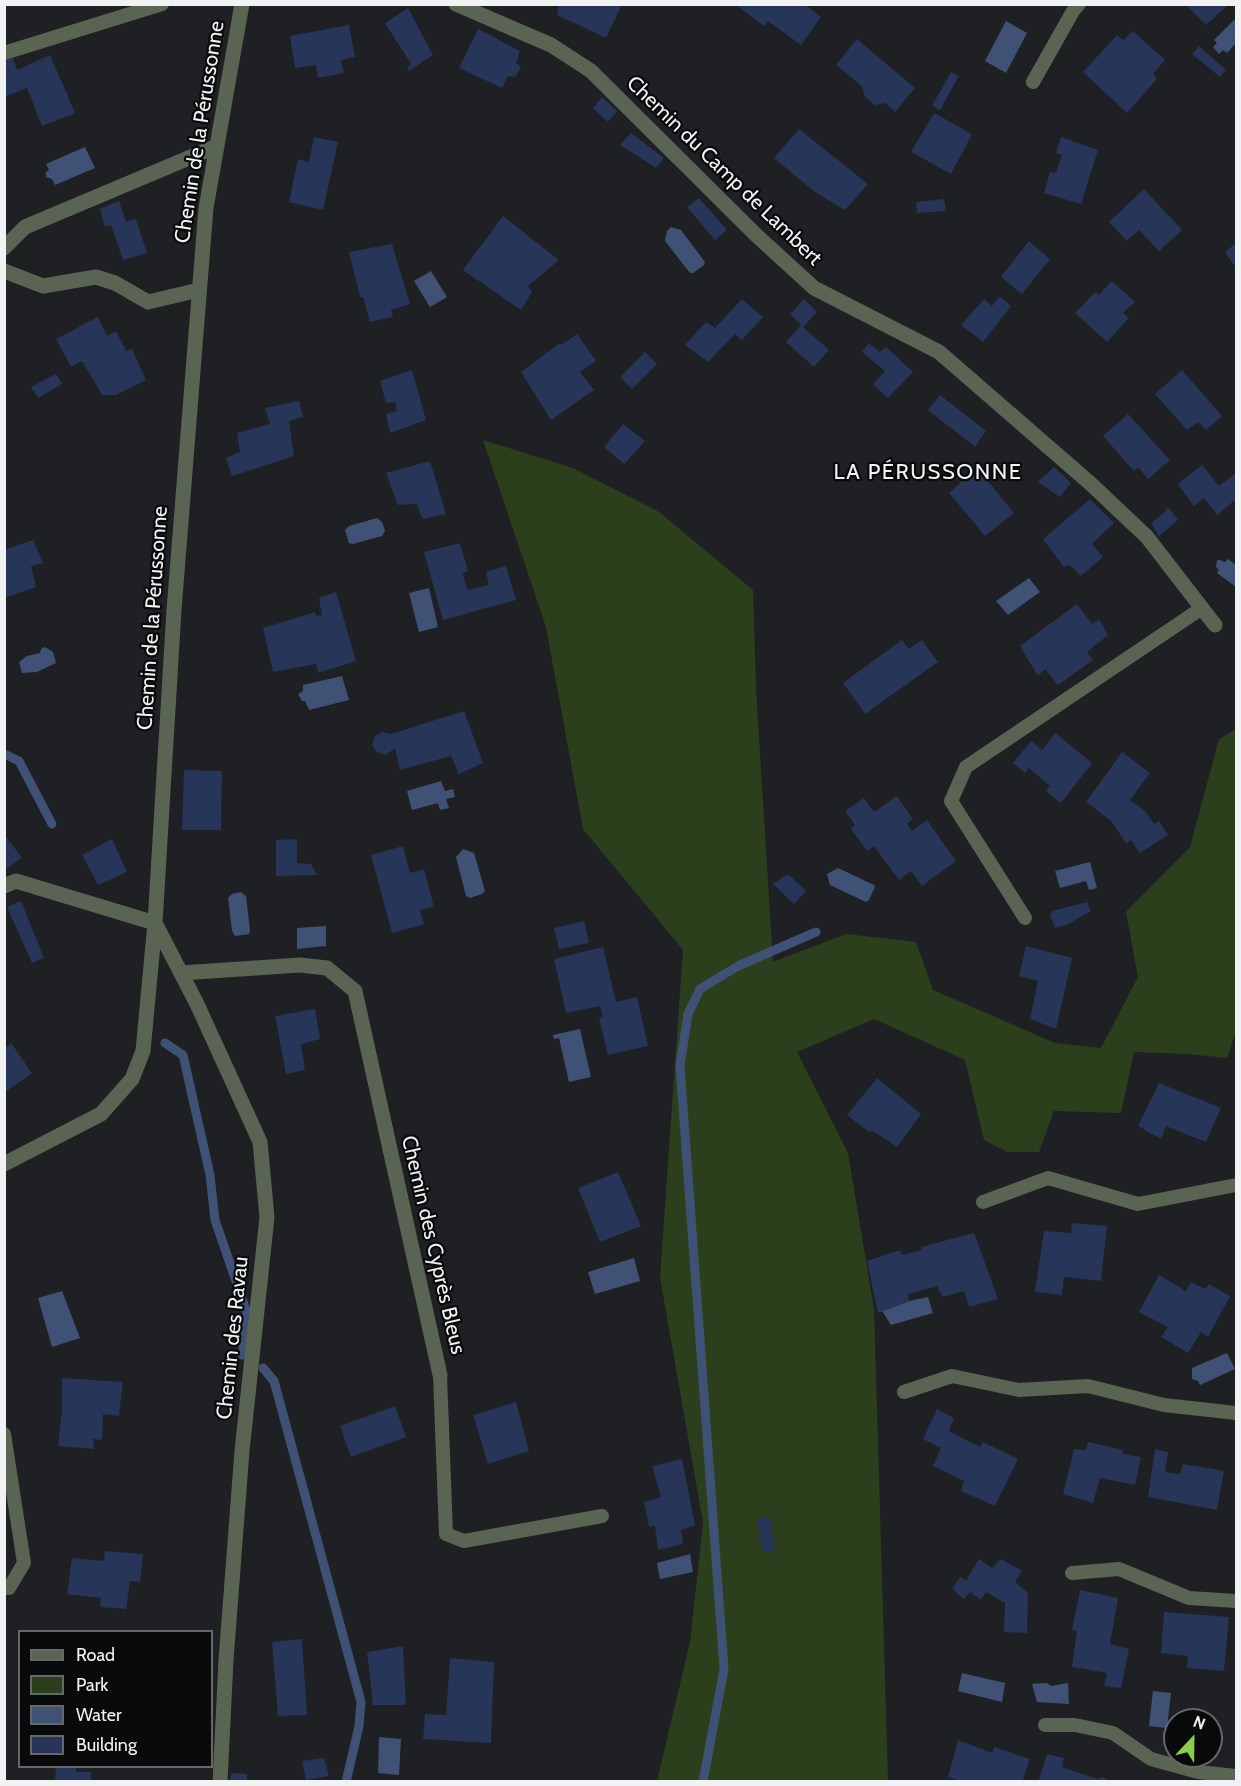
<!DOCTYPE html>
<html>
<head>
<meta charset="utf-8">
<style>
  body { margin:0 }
  #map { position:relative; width:1241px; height:1786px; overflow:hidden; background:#1f2023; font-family:Cabin,sans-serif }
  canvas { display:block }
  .frame { position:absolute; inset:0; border:6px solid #f1f2f4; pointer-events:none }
  .legend { position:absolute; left:18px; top:1630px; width:195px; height:138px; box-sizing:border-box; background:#090a0b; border:2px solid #666768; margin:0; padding:8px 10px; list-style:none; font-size:18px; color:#f1f2f4 }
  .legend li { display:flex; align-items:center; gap:12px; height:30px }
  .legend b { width:30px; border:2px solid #666768 }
  .north { position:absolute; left:1163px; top:1708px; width:60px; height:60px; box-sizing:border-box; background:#090a0b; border:2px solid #666768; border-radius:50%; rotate:22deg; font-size:16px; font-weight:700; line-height:24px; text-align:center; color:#f1f2f4 }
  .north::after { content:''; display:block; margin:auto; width:21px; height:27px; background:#8ace48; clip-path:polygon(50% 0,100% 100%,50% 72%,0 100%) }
</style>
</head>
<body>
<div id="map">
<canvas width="1241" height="1786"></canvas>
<div class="frame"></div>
<ul class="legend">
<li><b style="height:8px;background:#5a6453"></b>Road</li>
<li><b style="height:16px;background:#2c3f1c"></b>Park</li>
<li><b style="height:16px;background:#405176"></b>Water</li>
<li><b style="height:16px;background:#263558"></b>Building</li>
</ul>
<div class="north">N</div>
</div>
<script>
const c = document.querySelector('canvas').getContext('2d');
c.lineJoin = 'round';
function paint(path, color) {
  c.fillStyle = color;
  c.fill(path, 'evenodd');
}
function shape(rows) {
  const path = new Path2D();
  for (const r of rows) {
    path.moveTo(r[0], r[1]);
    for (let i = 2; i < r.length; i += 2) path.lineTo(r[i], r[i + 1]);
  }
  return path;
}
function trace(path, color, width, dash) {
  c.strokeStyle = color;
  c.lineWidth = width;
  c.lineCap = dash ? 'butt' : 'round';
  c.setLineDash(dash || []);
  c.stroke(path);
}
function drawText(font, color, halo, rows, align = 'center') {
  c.font = font + ' Cabin,sans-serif';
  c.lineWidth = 4.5;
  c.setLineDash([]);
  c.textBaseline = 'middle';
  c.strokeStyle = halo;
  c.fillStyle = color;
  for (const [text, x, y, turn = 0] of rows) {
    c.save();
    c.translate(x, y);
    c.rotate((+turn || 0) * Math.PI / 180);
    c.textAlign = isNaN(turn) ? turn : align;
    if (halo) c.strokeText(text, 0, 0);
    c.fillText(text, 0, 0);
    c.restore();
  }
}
paint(shape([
  [483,440,573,468,659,512,753,590,756,689,773,962,846,934,916,942,933,990,1055,1043,1101,1048,1138,977,1126,912,1190,847,1219,739,1236,729,1236,1031,1227,1058,1188,1054,1134,1052,1121,1113,1054,1111,1039,1152,1007,1152,984,1140,965,1060,874,1019,797,1052,848,1153,874,1309,888,1781,657,1781,690,1642,703,1523,660,1277,683,950,583,829,546,627]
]), '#2c3f1c');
paint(shape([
  [1234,20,1236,22,1236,43,1227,53,1223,50,1219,54,1213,47,1217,43,1214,40],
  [1006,21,1027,33,1006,73,985,61],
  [85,147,95,168,55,185,52,179,46,177,46,172,49,170,46,164],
  [671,227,681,230,705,262,704,265,693,273,690,273,665,241,667,231],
  [431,271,447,297,430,307,414,281],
  [377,518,382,522,385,531,382,536,353,544,349,543,345,530,349,526],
  [1228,559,1236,565,1236,587,1217,573,1219,570,1216,567,1217,560,1220,560,1225,562],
  [1029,578,1040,592,1008,615,996,601],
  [429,588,438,627,419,632,409,593],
  [45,647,53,652,56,663,37,672,22,673,19,662,27,656,40,653,41,649],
  [342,676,349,700,309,710,305,701,302,701,298,694,303,691,303,685],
  [441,781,445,791,453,789,455,797,446,799,449,808,440,810,438,803,412,810,407,791],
  [463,849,474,853,485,891,482,894,470,898,466,896,456,857],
  [1090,862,1097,888,1089,890,1086,881,1060,888,1055,871],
  [838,868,874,885,875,887,869,900,866,902,830,885,827,874],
  [241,892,246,896,250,930,249,934,235,936,232,931,228,898,232,894],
  [326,926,326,946,297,949,297,928],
  [580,1029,591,1077,569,1082,559,1038,554,1039,553,1035],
  [634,1258,640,1281,595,1294,588,1272],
  [62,1291,80,1338,52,1347,38,1298],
  [928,1297,933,1313,891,1325,882,1311,909,1301],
  [1227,1353,1235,1369,1200,1385,1198,1381,1192,1379,1192,1368],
  [690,1554,693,1572,660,1579,657,1563],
  [962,1673,1005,1683,1002,1702,958,1691],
  [1047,1683,1051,1686,1068,1683,1069,1704,1037,1702,1032,1684],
  [1153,1691,1171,1693,1167,1728,1149,1726],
  [379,1737,401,1739,399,1775,378,1773]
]), '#405176');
trace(shape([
  [4,754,19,761,52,824],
  [165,1043,183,1055,210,1175,215,1220,248,1316,242,1355],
  [263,1368,274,1381,361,1702,359,1726,346,1782],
  [703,1782,724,1669,680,1066,688,1014,700,989,738,966,816,932]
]), '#405176', 9);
paint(shape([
  [559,4,622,4,606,38,557,15],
  [735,4,805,4,821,17,801,45,768,21,764,26],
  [1186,5,1228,5,1206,25],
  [408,8,433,55,409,71,407,68,411,64,385,23],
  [349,25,355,57,341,60,344,73,318,78,316,65,295,68,290,36],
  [478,29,520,51,516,63,521,67,515,77,508,76,502,88,459,68],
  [1133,31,1165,60,1153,74,1157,79,1127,113,1083,72,1117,35,1123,40],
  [857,39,915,88,895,112,885,103,875,105,865,97,862,86,836,65],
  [1199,46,1226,70,1220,77,1192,54],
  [50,55,75,113,42,126,27,88,4,97,4,60,13,58,17,70],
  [951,72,959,76,940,110,932,106],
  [602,97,617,111,608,122,593,108],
  [934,113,972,134,951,174,911,152],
  [799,129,868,184,845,210,815,192,774,158],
  [631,133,664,158,656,168,620,145],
  [314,137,338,142,323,210,289,202,298,159,309,162],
  [1061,137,1098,150,1081,204,1044,193,1050,172,1056,173,1062,155,1056,153],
  [1144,189,1182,230,1159,251,1139,230,1127,241,1109,222],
  [699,198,727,230,715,240,687,207],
  [944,199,946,211,917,213,916,202],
  [119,201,126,222,136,219,147,253,123,260,111,225,105,227,100,209],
  [503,216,559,260,528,286,532,292,521,310,463,270],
  [1029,241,1050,259,1022,294,1001,277],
  [1236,243,1236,268,1225,252],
  [392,244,410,304,391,310,393,317,370,322,363,297,360,297,349,252],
  [1112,281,1135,302,1123,313,1129,318,1107,342,1075,313,1095,292,1099,295],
  [1000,296,1011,306,983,342,961,325,984,299,992,306],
  [742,299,763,317,742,340,735,334,708,362,685,345,706,322,715,328],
  [804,299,817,312,803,327,829,350,814,367,786,342,801,325,790,314],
  [98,317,107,336,116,331,126,351,132,349,146,380,116,395,102,395,82,361,71,367,56,339],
  [577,334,596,361,580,372,594,390,551,420,521,372,560,343,561,345],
  [869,343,880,352,886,347,913,372,888,398,873,384,885,371,862,352],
  [645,352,657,364,632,389,620,377],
  [412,370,426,420,390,433,386,414,397,411,395,402,386,403,380,381],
  [1182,370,1222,416,1206,430,1198,422,1187,430,1155,394],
  [56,374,62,384,38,398,31,387],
  [940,395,986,431,975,447,928,410],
  [299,401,303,417,289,421,294,456,232,476,226,458,240,452,237,433,270,424,265,408],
  [1128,414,1170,460,1148,479,1138,467,1134,471,1103,436],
  [623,424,645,441,624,464,604,447],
  [430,461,446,514,422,519,417,504,398,505,386,473],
  [1202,465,1219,486,1236,473,1236,499,1217,515,1204,498,1194,506,1178,484],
  [1054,467,1071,483,1060,497,1038,482],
  [977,468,1014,513,985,536,949,493],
  [1090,499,1114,523,1092,544,1103,557,1081,576,1070,565,1064,567,1043,539],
  [1168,507,1178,520,1159,536,1151,523,1165,512],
  [33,540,43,563,31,566,36,587,4,598,4,550],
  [460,543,468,571,462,573,468,590,489,585,486,572,506,566,516,600,443,620,424,552],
  [336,592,356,661,318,673,316,664,273,672,263,628,315,612,316,616,322,615,319,598],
  [1077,604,1092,624,1099,619,1108,635,1087,652,1093,660,1058,685,1045,669,1038,676,1020,646],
  [902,640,909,649,922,640,938,662,865,714,843,683],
  [464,711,483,763,459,774,451,756,400,770,395,748,386,755,377,752,372,745,375,736,382,732,391,734],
  [1055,733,1092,763,1061,803,1046,791,1050,786,1029,768,1025,773,1013,763,1031,741,1042,750],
  [1122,752,1150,773,1130,800,1145,811,1154,824,1159,821,1168,835,1140,853,1131,840,1126,843,1111,821,1086,802],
  [184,770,222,771,221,830,182,830],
  [897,796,913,819,907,823,912,831,927,820,956,861,922,886,911,871,899,880,874,846,867,851,851,829,855,825,845,811,864,798,874,812],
  [4,834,22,858,4,870],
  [112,839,127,872,98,885,82,855],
  [297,839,297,863,311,864,317,875,276,876,276,840],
  [403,846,410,873,424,869,434,907,420,910,424,924,392,933,371,855],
  [788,874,806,891,794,904,773,884],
  [21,901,44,958,32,963,7,907],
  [1087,902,1091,911,1068,924,1055,928,1050,915,1052,911],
  [584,921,589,943,559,949,554,928],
  [1026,946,1072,958,1056,1029,1030,1019,1038,981,1019,976],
  [603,947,616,1002,637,997,648,1046,608,1055,599,1018,603,1017,600,1006,566,1013,554,959],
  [315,1009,320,1039,301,1044,305,1070,286,1074,275,1016],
  [11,1043,32,1073,5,1092,5,1048],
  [877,1078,921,1114,897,1147,873,1131,869,1132,847,1115],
  [1159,1083,1221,1108,1206,1142,1166,1126,1161,1139,1138,1126],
  [618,1172,641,1226,600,1242,578,1188],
  [1072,1223,1107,1226,1101,1281,1064,1277,1062,1295,1035,1292,1044,1231,1071,1233],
  [974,1233,998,1299,969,1307,964,1291,942,1297,937,1286,908,1294,909,1301,878,1313,867,1261,900,1250,902,1255,922,1250,921,1247],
  [1159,1275,1186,1291,1191,1282,1205,1289,1209,1284,1230,1296,1208,1337,1201,1332,1188,1353,1161,1337,1168,1327,1139,1312],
  [62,1378,123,1382,119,1416,103,1414,102,1440,93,1439,94,1449,58,1446,62,1410],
  [516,1402,529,1451,488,1464,473,1415],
  [395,1406,406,1437,351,1457,340,1426],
  [937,1409,954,1418,949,1431,980,1447,983,1442,1018,1459,995,1506,961,1491,964,1481,933,1466,941,1448,923,1439],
  [1088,1442,1123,1450,1123,1454,1141,1457,1135,1485,1100,1478,1093,1503,1063,1494,1074,1449,1086,1450],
  [1155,1449,1168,1452,1165,1472,1180,1474,1183,1464,1224,1471,1217,1510,1148,1497],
  [682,1459,695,1525,681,1530,683,1544,658,1550,655,1526,649,1527,644,1502,661,1497,652,1466],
  [770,1517,775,1551,762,1552,757,1518],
  [105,1551,143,1554,140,1582,130,1581,126,1609,100,1607,101,1598,67,1594,72,1558,104,1561],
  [979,1559,992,1568,1001,1559,1022,1571,1015,1582,1028,1593,1027,1633,1004,1632,1005,1603,986,1592,981,1600,970,1592,964,1599,952,1589,960,1577,966,1581],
  [1080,1590,1118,1598,1110,1644,1129,1649,1121,1688,1104,1686,1107,1673,1072,1667,1077,1631,1072,1630],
  [1164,1612,1229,1617,1224,1671,1187,1668,1188,1656,1161,1653],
  [302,1639,307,1715,278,1716,272,1642],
  [403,1646,406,1705,373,1705,367,1652],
  [450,1658,494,1662,491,1743,423,1739,425,1714,446,1715],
  [958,1740,992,1753,994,1747,1030,1759,1022,1782,963,1782,948,1777],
  [1047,1754,1064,1758,1062,1767,1097,1779,1102,1777,1113,1782,1038,1782],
  [324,1758,329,1776,306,1780,302,1761],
  [56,1767,76,1767,76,1772,91,1772,91,1782,55,1782],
  [231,1773,247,1774,247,1782,230,1782]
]), '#263558');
trace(shape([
  [4,53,162,4],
  [1033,82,1073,11,1079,4],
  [1025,918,951,801,966,767,1202,608],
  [983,1202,1048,1178,1138,1204,1236,1185],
  [440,1375,446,1534,464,1541,602,1516],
  [904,1392,952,1376,1019,1390,1088,1386,1164,1405,1236,1413],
  [4,1434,24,1563,9,1588,4,1588],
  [1072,1573,1119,1569,1189,1598,1236,1601],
  [1045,1725,1075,1725,1113,1733,1151,1759,1198,1772,1236,1776]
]), '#5a6453', 14);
trace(shape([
  [456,4,551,45,591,71,756,235,814,288,939,352,1091,484,1147,537,1215,625],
  [4,248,25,227,217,146],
  [4,271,43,286,96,277,115,283,148,302,199,290],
  [4,886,16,881,155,923,197,1004,260,1142,267,1217,242,1451,226,1660,220,1782],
  [181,973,300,965,327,968,355,991,440,1375],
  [4,1164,101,1114,132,1079,143,1051,155,923,174,610,206,208,242,4]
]), '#5a6453', 15);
drawText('21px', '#f1f2f4', '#090a0b', [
  ["Chemin de la Pérussonne",200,132,-81],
  ["Chemin du Camp de Lambert",724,171,44],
  ["Chemin de la Pérussonne",153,618,-86],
  ["Chemin des Cyprès Bleus",433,1245,77],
  ["Chemin des Ravau",233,1338,-84]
]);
c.letterSpacing = '1.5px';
drawText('22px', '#f1f2f4', '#090a0b', [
  ["LA PÉRUSSONNE",928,473]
]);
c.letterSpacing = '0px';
</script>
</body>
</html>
